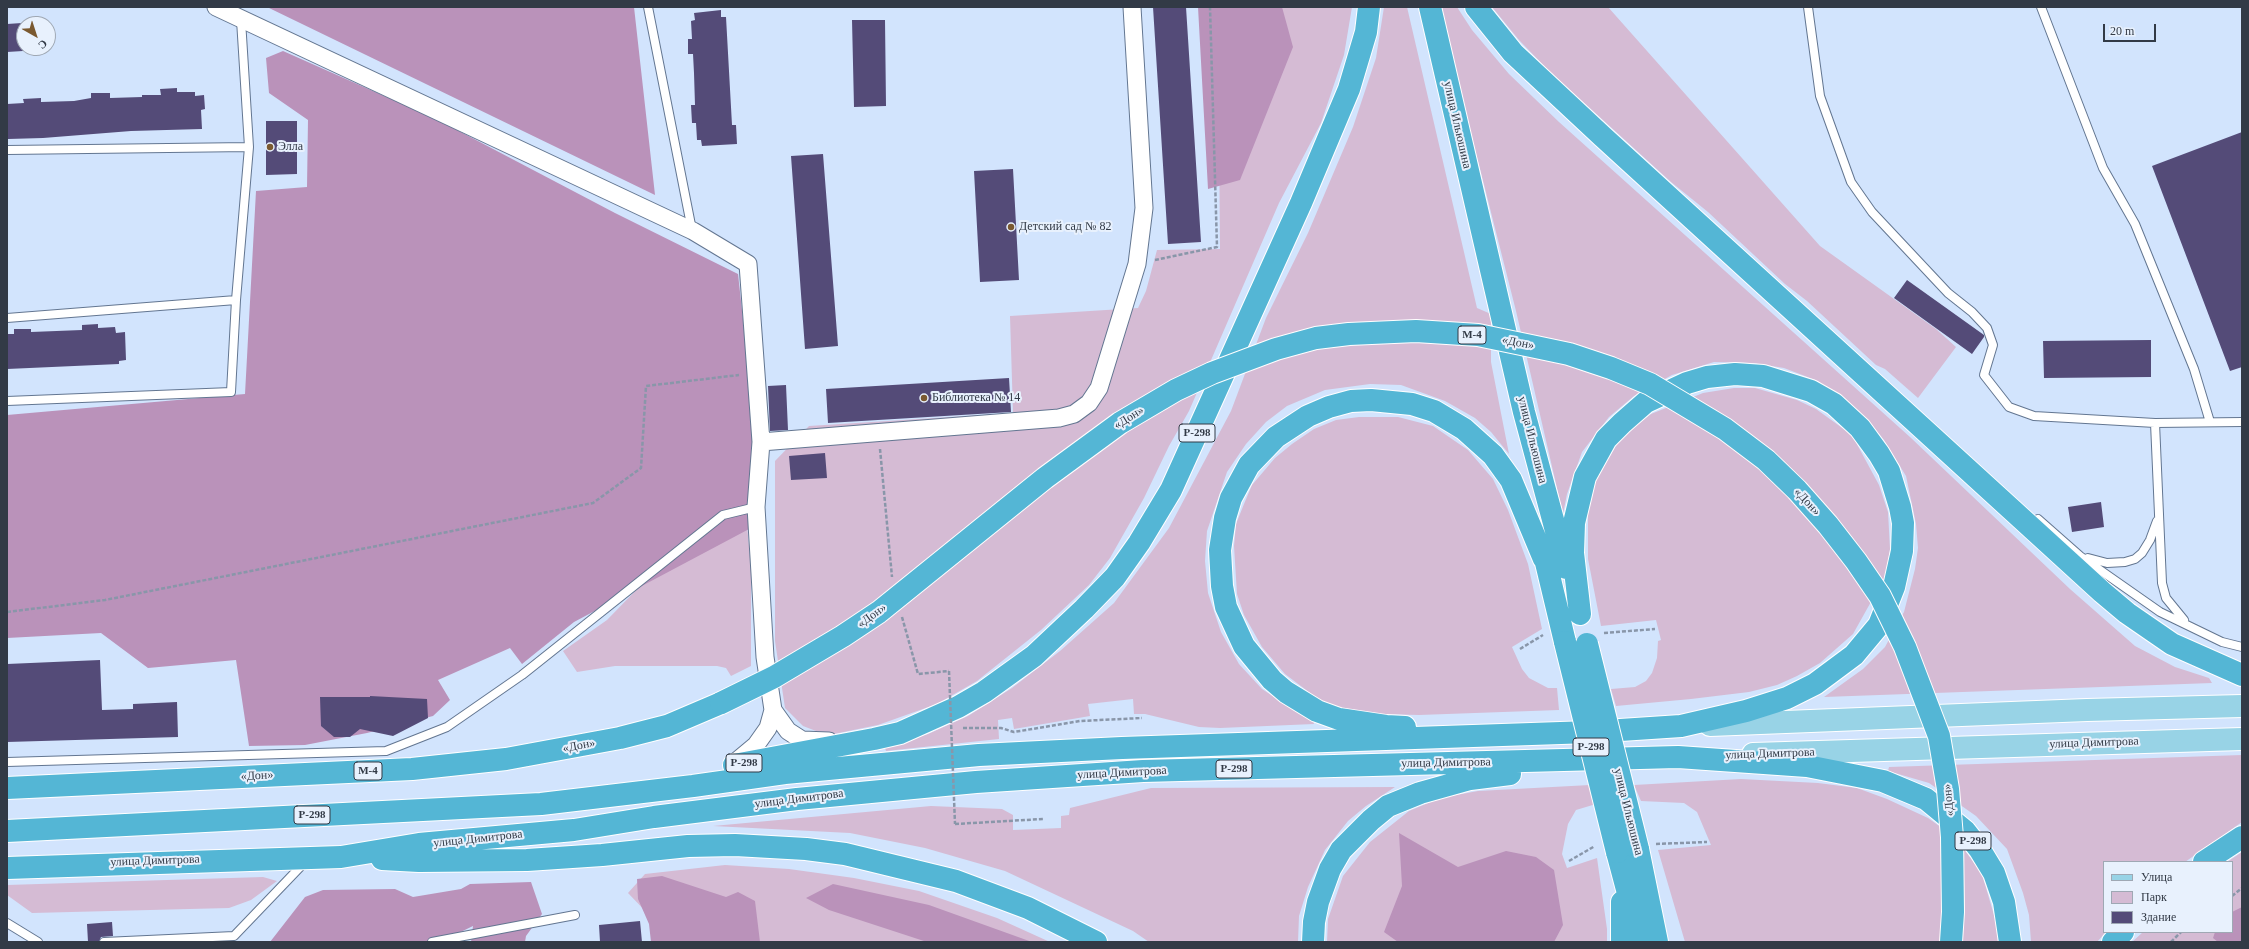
<!DOCTYPE html>
<html>
<head>
<meta charset="utf-8">
<style>
  body { margin:0 }
  #map { position:relative; width:2249px; height:949px; overflow:hidden; background:#d2e4fd; font-family:Georgia,serif }
  canvas { display:block }
  .frame { position:absolute; inset:0; border:8px solid #323a46; pointer-events:none }
  .legend { position:absolute; left:2103px; top:861px; width:130px; height:72px; box-sizing:border-box; background:#e8f1fd; border:1px solid #9fa8b4; margin:0; padding:5px 7px; list-style:none; font-size:12px; color:#323a46 }
  .legend li { display:flex; align-items:center; gap:8px; height:20px }
  .legend b { width:20px; border:1px solid #9fa8b4 }
  .north { position:absolute; left:16px; top:16px; width:40px; height:40px; box-sizing:border-box; background:#e8f1fd; border:1px solid #9fa8b4; border-radius:50%; rotate:141deg; font-size:11px; font-weight:700; line-height:16px; text-align:center; color:#323a46 }
  .north::after { content:''; display:block; margin:auto; width:14px; height:18px; background:#7a5930; clip-path:polygon(50% 0,100% 100%,50% 72%,0 100%) }
  .scale { position:absolute; left:2103px; top:24px; width:53px; height:18px; box-sizing:border-box; border:2px solid #323a46; border-top:0; padding-left:5px; font-size:12px; line-height:14px; white-space:nowrap; color:#323a46; -webkit-text-stroke:3px #e8f1fd; paint-order:stroke }
</style>
</head>
<body>
<div id="map">
<canvas width="2249" height="949"></canvas>
<div class="frame"></div>
<ul class="legend">
<li><b style="height:5px;background:#98d3e6"></b>Улица</li>
<li><b style="height:11px;background:#d5bbd4"></b>Парк</li>
<li><b style="height:11px;background:#544b78"></b>Здание</li>
</ul>
<div class="north">С</div>
<div class="scale">20 m</div>
</div>
<script>
const c = document.querySelector('canvas').getContext('2d');
c.lineJoin = 'round';
function paint(path, color) {
  c.fillStyle = color;
  c.fill(path, 'evenodd');
}
function shape(rows) {
  const path = new Path2D();
  for (const r of rows) {
    path.moveTo(r[0], r[1]);
    for (let i = 2; i < r.length; i += 2) path.lineTo(r[i], r[i + 1]);
  }
  return path;
}
function trace(path, color, width, dash) {
  c.strokeStyle = color;
  c.lineWidth = width;
  c.lineCap = dash ? 'butt' : 'round';
  c.setLineDash(dash || []);
  c.stroke(path);
}
function drawText(font, color, halo, rows, align = 'center') {
  c.font = font + ' Georgia,serif';
  c.lineWidth = 4;
  c.setLineDash([]);
  c.textBaseline = 'middle';
  c.strokeStyle = halo;
  c.fillStyle = color;
  for (const [text, x, y, turn = 0] of rows) {
    c.save();
    c.translate(x, y);
    c.rotate((+turn || 0) * Math.PI / 180);
    c.textAlign = isNaN(turn) ? turn : align;
    if (halo) c.strokeText(text, 0, 0);
    c.fillText(text, 0, 0);
    c.restore();
  }
}
paint(shape([
  [1218,7,1352,7,1344,55,1321,123,1279,203,1189,411,1169,446,1144,498,1110,558,1089,585,1041,630,977,681,937,704,878,725,834,734,816,731,803,726,785,708,775,641,775,461,809,426,1013,413,1010,316,1138,308,1146,291,1157,250,1220,249],
  [1384,7,1407,7,1477,308,1491,314,1491,362,1509,454,1491,432,1475,418,1445,401,1401,385,1370,384,1325,390,1287,406,1266,422,1246,444,1227,472,1207,531,1205,561,1208,593,1221,632,1239,664,1262,689,1288,706,1313,719,1314,724,1220,728,1199,727,1145,714,1134,714,1133,699,1088,704,1090,716,1014,729,1012,718,998,720,999,739,886,751,885,748,928,734,968,716,1012,688,1060,651,1114,603,1169,528,1231,411,1266,318,1308,233,1353,127,1376,58],
  [1439,7,1457,7,1472,30,1509,74,1559,122,1910,437,2070,589,2135,646,2175,667,2209,678,2212,683,1824,697,1863,669,1885,647,1904,612,1915,569,1918,548,1916,524,1906,476,1884,440,1867,419,1818,381,1784,368,1753,363,1714,362,1672,375,1634,396,1609,417,1582,452,1567,494,1563,514,1516,311],
  [1492,7,1608,7,1820,246,1936,329,1956,347,1918,398,1885,369,1876,365,1807,301,1785,284,1708,212,1671,182,1548,70,1519,40],
  [1734,388,1755,388,1797,400,1816,409,1852,435,1879,485,1888,512,1890,549,1886,575,1853,634,1820,663,1797,676,1777,685,1749,692,1691,699,1616,706,1611,689,1635,687,1646,681,1652,673,1657,658,1658,641,1661,640,1656,620,1601,626,1588,559,1588,510,1596,480,1617,444,1634,427,1651,414,1703,393],
  [1359,417,1398,417,1433,426,1468,450,1493,479,1508,510,1528,564,1542,629,1512,647,1522,669,1529,678,1548,688,1557,688,1559,710,1419,715,1376,714,1337,707,1318,699,1285,674,1262,647,1244,615,1237,594,1234,546,1236,524,1244,504,1252,485,1275,458,1292,444,1314,429,1336,420],
  [747,525,751,567,751,666,731,676,726,668,717,666,615,666,577,672,563,651,607,620,646,580],
  [2242,755,2242,822,2185,862,2104,862,2104,932,2106,932,2097,942,2031,942,2029,915,2023,893,2007,849,1976,816,1929,783,1888,771,1889,767],
  [1741,779,1818,783,1857,788,1887,799,1928,818,1956,838,1982,874,1996,922,1998,942,1685,942,1658,850,1711,845,1697,812,1684,803,1641,801,1634,785],
  [1590,785,1596,804,1576,810,1568,824,1562,854,1567,868,1597,858,1607,929,1607,942,1327,942,1328,919,1343,876,1370,842,1409,811,1440,798,1478,791],
  [1395,787,1366,806,1348,821,1325,850,1308,887,1299,916,1298,942,1149,942,1133,931,1005,871,925,848,850,833,713,826,931,806,1002,809,1013,815,1013,830,1061,828,1061,816,1069,815,1070,808,1151,788],
  [2242,852,2242,942,2132,942,2143,932,2232,932,2232,862,2227,862],
  [725,865,789,869,854,878,919,891,997,918,1050,942,654,942,651,917,628,893,645,874],
  [263,877,277,881,251,900,229,908,32,913,7,895,7,885]
]), '#d5bbd4');
paint(shape([
  [267,7,634,7,655,195],
  [1198,7,1282,7,1293,47,1240,180,1208,189],
  [283,51,436,119,615,213,738,274,755,428,751,528,574,622,522,664,510,648,438,680,450,700,433,716,367,733,305,745,249,746,236,660,148,668,101,633,7,638,7,415,245,394,256,191,307,187,308,120,269,93,266,58],
  [1399,833,1458,867,1506,851,1536,857,1554,870,1563,925,1554,942,1398,942,1384,932,1402,886],
  [662,876,726,897,738,892,755,901,760,942,651,942,649,924,638,899,637,879],
  [531,882,542,914,526,936,525,942,471,942,473,926,440,942,270,942,305,897,323,890,395,889,413,897,461,889,470,884],
  [833,884,929,905,1032,942,927,942,829,910,806,898],
  [2242,907,2242,942,2218,942,2213,938,2215,932,2232,932,2232,912]
]), '#ba92ba');
paint(shape([
  [1153,7,1186,7,1201,242,1168,244],
  [721,10,721,17,726,17,732,125,736,125,737,144,702,146,701,140,697,140,696,123,692,123,691,105,695,105,694,73,693,54,688,54,688,39,692,39,691,21,695,20,694,13],
  [852,20,885,20,886,106,854,107],
  [37,22,37,24,24,24,24,48,39,48,39,50,7,52,7,24],
  [177,88,177,92,195,92,195,96,204,95,205,109,201,110,202,129,131,131,43,138,8,139,7,136,7,104,24,103,23,99,41,98,41,102,74,101,91,98,91,93,110,93,110,98,142,97,142,95,161,95,160,89],
  [266,121,297,121,297,174,266,175],
  [2242,132,2242,367,2230,371,2152,166],
  [823,154,838,346,805,349,791,156],
  [1013,169,1019,280,980,282,974,171],
  [1907,280,1984,335,1984,337,1972,354,1894,298],
  [98,324,98,328,115,327,116,333,125,332,126,360,119,361,119,364,7,369,7,334,14,334,14,329,31,329,31,332,82,330,82,325],
  [2151,340,2151,377,2044,378,2043,341],
  [1009,378,1011,412,828,423,826,389],
  [786,385,788,430,770,431,768,386],
  [825,453,827,478,791,480,789,456],
  [2101,502,2104,527,2072,532,2068,507],
  [100,660,102,710,133,709,133,704,177,702,178,737,7,742,7,664],
  [370,696,427,699,428,718,393,736,360,729,350,737,334,737,321,726,320,697,370,697],
  [640,921,642,942,600,942,599,925],
  [112,922,113,936,101,937,99,942,88,942,87,924]
]), '#544b78');
const lane = shape([
  [648,7,692,230],
  [1808,7,1820,96,1851,182,1872,212,1948,293,1972,312,1987,328,1993,345,1984,375,2009,407,2034,416,2155,423,2242,422],
  [2041,7,2103,168,2135,224,2194,369,2210,422],
  [7,150,249,147,241,20],
  [236,300,249,147],
  [7,318,236,300,231,392,7,401],
  [2155,423,2162,583,2166,598,2184,620],
  [2038,519,2080,556,2160,612,2222,642,2242,647],
  [2088,558,2107,563,2125,562,2135,559,2142,553,2150,540,2157,521],
  [7,762,386,751,447,727,522,675,723,515,756,507],
  [7,923,38,942],
  [104,942,234,936,304,863],
  [432,942,575,915]
]);
const street = shape([
  [216,7,693,231,748,264,761,442,756,507,765,657,773,710,768,728,756,745,732,765],
  [761,442,1059,418,1074,414,1089,403,1099,388,1137,264,1144,208,1132,7],
  [773,710,788,731,802,740,829,741]
]);
const primary = shape([
  [1710,725,2087,710,2242,706],
  [1753,754,2242,739]
]);
const highway = shape([
  [1430,7,1524,412,1566,568],
  [1476,7,1513,53,1602,136,2102,592,2127,613,2172,644,2242,675],
  [1542,546,1565,642],
  [1405,727,1386,726,1339,719,1317,711,1286,692,1272,680,1244,646,1226,607,1222,586,1220,550,1225,518,1231,498,1249,465,1276,437,1308,416,1329,407,1351,401,1371,400,1412,404,1434,411,1464,429,1493,455,1511,480,1544,559],
  [734,765,874,739,900,733,958,707,984,692,1034,656,1084,609,1115,577,1139,543,1171,490,1301,203,1349,89,1366,32,1369,7],
  [7,788,412,769,506,759,620,738,667,726,721,703],
  [7,831,541,804,693,786,785,773,979,755,1122,748,1590,732,1681,726,1746,711,1787,698,1815,684,1854,655,1879,625,1894,587,1902,551,1903,523,1900,507,1889,471,1879,454,1860,428,1834,404,1811,391,1763,376,1735,374,1707,377,1687,383,1646,402,1622,423,1606,439,1585,477,1574,523,1573,553,1580,614],
  [1638,849,1657,942],
  [1617,852,1641,942],
  [382,859,419,861,527,860,602,855,688,846,735,845,806,849,845,854,956,881,1028,908,1096,942],
  [2204,862,2242,837],
  [7,868,341,857,419,844,574,830,654,817,797,799,976,782,1143,771,1678,757,1807,766,1883,781,1926,799,1965,831,1980,850,1994,873,2004,902,2010,942],
  [1313,942,1314,922,1318,902,1330,869,1341,850,1371,820,1388,806,1420,793,1470,779,1510,774],
  [1622,942,1622,902],
  [2113,942,2123,932]
]);
trace(lane, '#637691', 10);
trace(street, '#637691', 19);
trace(primary, '#fff', 24);
trace(highway, '#fff', 24);
trace(shape([
  [1155,260,1217,247,1210,7],
  [880,449,892,577],
  [7,612,105,600,593,503,641,468,646,386,739,375],
  [902,617,918,674,949,671],
  [1604,633,1655,629],
  [1520,649,1543,635],
  [963,728,1001,728,1014,732,1080,721,1142,718],
  [955,824,1043,819],
  [1656,844,1707,842],
  [1569,861,1595,846],
  [2232,896,2242,888],
  [2171,942,2181,932]
]), '#8996a9', 2.5, [4, 2]);
trace(lane, '#fff', 8);
trace(street, '#fff', 17);
trace(primary, '#98d3e6', 22);
trace(highway, '#54b6d5', 22);
const highwayBridge = shape([
  [1565,642,1617,852],
  [1587,644,1638,849],
  [721,703,774,677,843,636,879,612,1045,478,1120,423,1176,390,1212,373,1276,349,1316,338,1349,334,1416,331,1478,335,1531,346,1569,354,1611,368,1650,384,1725,429,1766,460,1797,490,1828,525,1856,561,1880,596,1905,647,1939,736,1948,789,1952,837,1953,912,1951,942]
]);
trace(highwayBridge, '#fff', 24, []);
trace(shape([
  [949,671,955,824]
]), '#8996a9', 2.5, [4, 2]);
trace(highwayBridge, '#54b6d5', 22);
for (const [x, y, r, color] of [
  [270,147,4,"#7a5930"],
  [1011,227,4,"#7a5930"],
  [924,398,4,"#7a5930"]
]) {
  const dot = new Path2D();
  dot.arc(x, y, r, 0, 2 * Math.PI);
  c.fillStyle = color;
  c.fill(dot);
  trace(dot, '#e8f1fd', 1.5);
}
for (const [x, y, w] of [
  [1472,335,28],
  [1197,433,36],
  [1591,747,36],
  [744,763,36],
  [1234,769,36],
  [368,771,28],
  [312,815,36],
  [1973,841,36]
]) {
  const box = new Path2D();
  box.roundRect(x - w / 2, y - 9, w, 18, 3);
  c.fillStyle = '#e8f1fd';
  c.fill(box);
  trace(box, '#323a46', 1);
}
drawText('bold 11px', '#323a46', null, [
  ["М-4",1472,335],
  ["Р-298",1197,433],
  ["Р-298",1591,747],
  ["Р-298",744,763],
  ["Р-298",1234,769],
  ["М-4",368,771],
  ["Р-298",312,815],
  ["Р-298",1973,841]
]);
drawText('12px', '#323a46', '#e8f1fd', [
  ["улица Ильюшина",1457,125,77],
  ["«Дон»",1518,343,11],
  ["«Дон»",1129,418,-32],
  ["улица Ильюшина",1532,440,76],
  ["«Дон»",1807,502,47],
  ["«Дон»",872,616,-36],
  ["улица Димитрова",2094,743,-2],
  ["«Дон»",579,746,-11],
  ["улица Димитрова",1770,754,-2],
  ["улица Димитрова",1446,763,-1],
  ["улица Димитрова",1122,773,-3],
  ["«Дон»",257,776,-3],
  ["улица Димитрова",799,799,-7],
  ["«Дон»",1949,800,-96],
  ["улица Ильюшина",1628,812,76],
  ["улица Димитрова",478,839,-6],
  ["улица Димитрова",155,861,-2]
]);
drawText('12px', '#323a46', '#e8f1fd', [
  ["Элла",278,147],
  ["Детский сад № 82",1019,227],
  ["Библиотека № 14",932,398]
], 'left');
</script>
</body>
</html>
